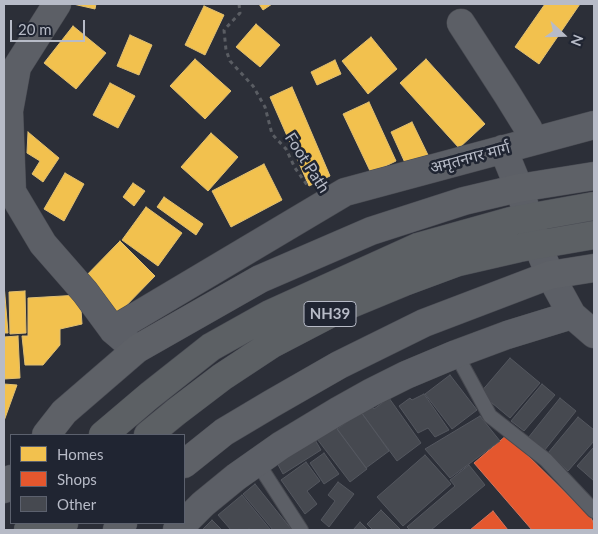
<!DOCTYPE html>
<html>
<head>
<meta charset="utf-8">
<style>
	body { margin:0 }
	#map { position:relative; width:598px; height:534px; overflow:hidden; background:#2c2f38; font-family:Lato,sans-serif }
	canvas { display:block }
	.frame { position:absolute; inset:0; border:5px solid #b7bbc7; pointer-events:none }
	.legend { position:absolute; left:10px; top:434px; width:175px; height:90px; box-sizing:border-box; background:#202532; border:1px solid #5c616e; margin:0; padding:6px 9px; list-style:none; font-size:15px; color:#b7bbc7 }
	.legend li { display:flex; align-items:center; gap:10px; height:25px }
	.legend b { width:25px; border:1px solid #5c616e }
	.north { position:absolute; left:538px; top:10px; width:50px; height:50px; -webkit-text-stroke:4px #202532; paint-order:stroke; rotate:111deg; font-size:14px; font-weight:700; line-height:20px; text-align:center; color:#b7bbc7 }
	.north::after { content:''; display:block; margin:auto; width:18px; height:22px; background:#b7bbc7; clip-path:polygon(50% 0,100% 100%,50% 72%,0 100%) }
	.scale { position:absolute; left:10px; top:20px; width:75px; height:22px; box-sizing:border-box; border:2px solid #b7bbc7; border-top:0; padding-left:6px; font-size:15px; line-height:18px; white-space:nowrap; color:#b7bbc7; -webkit-text-stroke:4px #202532; paint-order:stroke }
</style>
</head>
<body>
<div id="map">
<canvas width="598" height="534"></canvas>
<div class="frame"></div>
<ul class="legend">
<li><b style="height:14px;background:#f2c14e"></b>Homes</li>
<li><b style="height:14px;background:#e4572e"></b>Shops</li>
<li><b style="height:14px;background:#464950"></b>Other</li>
</ul>
<div class="north">N</div>
<div class="scale">20 m</div>
</div>
<script>
const context = document.querySelector('canvas').getContext('2d');
context.lineJoin = 'round';
function fillPath(path, color) {
  context.fillStyle = color;
  context.fill(path, 'evenodd');
}
function toPath(rows) {
  const path = new Path2D();
  for (const r of rows) {
    path.moveTo(r[0], r[1]);
    for (let i = 2; i < r.length; i += 2) path.lineTo(r[i], r[i + 1]);
  }
  return path;
}
function trace(path, color, width, dash) {
  context.strokeStyle = color;
  context.lineWidth = width;
  context.lineCap = dash ? 'butt' : 'round';
  context.setLineDash(dash || []);
  context.stroke(path);
}
function drawText(font, color, halo, rows, align = 'center') {
  context.font = font + ' Lato,"Noto Sans Devanagari",sans-serif';
  context.lineWidth = 5;
  context.setLineDash([]);
  context.textBaseline = 'middle';
  context.strokeStyle = halo;
  context.fillStyle = color;
  for (const [text, x, y, turn = 0] of rows) {
    context.save();
    context.translate(x, y);
    context.rotate((+turn || 0) * Math.PI / 180);
    context.textAlign = isNaN(turn) ? turn : align;
    if (halo) context.strokeText(text, 0, 0);
    context.fillText(text, 0, 0);
    context.restore();
  }
}
const homes = toPath([
	[73,4,96,4,95,9,73,4],
	[259,4,272,4,263,10,259,4],
	[545,4,580,4,539,64,515,47,545,4],
	[204,6,224,15,205,55,185,45,204,6],
	[256,24,280,45,260,67,236,47,256,24],
	[73,26,106,53,76,89,44,63,73,26],
	[130,35,152,45,139,75,117,66,130,35],
	[371,37,397,69,368,94,342,61,371,37],
	[195,59,231,91,205,119,170,86,195,59],
	[426,59,485,124,459,148,400,83,426,59],
	[335,60,341,74,317,85,311,72,335,60],
	[110,83,135,96,118,128,93,115,110,83],
	[292,87,330,176,309,186,270,97,292,87],
	[369,102,396,161,371,173,343,114,369,102],
	[412,122,428,155,406,165,391,132,412,122],
	[28,132,59,158,43,182,32,174,40,161,27,153,28,132],
	[211,133,238,157,208,191,181,167,211,133],
	[264,164,282,200,231,227,212,191,264,164],
	[65,173,84,184,64,221,44,209,65,173],
	[133,183,145,191,134,206,123,197,133,183],
	[164,197,203,224,196,235,157,207,164,197],
	[146,207,182,233,158,266,122,240,146,207],
	[120,241,155,276,116,316,80,282,120,241],
	[4,284,8,333,4,333,4,284],
	[25,291,26,333,10,334,9,292,25,291],
	[80,295,82,324,60,329,60,345,43,365,25,365,22,336,28,336,28,298,80,295],
	[18,336,20,378,4,379,4,337,18,336],
	[4,384,17,385,4,421,4,384]
]);
const shops = toPath([
	[507,435,591,518,594,524,594,530,532,530,474,463,507,435],
	[493,511,508,530,470,530,493,511]
]);
const building = toPath([
	[510,358,540,383,510,418,480,393,510,358],
	[450,375,477,410,452,429,425,394,450,375],
	[542,384,555,395,524,431,511,421,542,384],
	[424,394,449,430,435,437,428,428,418,433,399,406,410,398,412,400,424,394],
	[389,398,421,443,397,461,361,412,371,405,374,409,389,398],
	[560,398,576,411,544,451,528,438,560,398],
	[361,412,389,451,366,468,337,429,361,412],
	[480,416,500,441,450,478,425,449,480,416],
	[578,417,594,430,594,441,568,471,548,453,578,417],
	[335,426,367,469,350,482,317,439,335,426],
	[314,438,321,450,283,474,276,461,314,438],
	[594,447,594,481,577,466,594,447],
	[324,453,339,474,324,484,310,463,324,453],
	[425,455,451,484,403,526,377,497,425,455],
	[306,462,320,481,307,491,317,504,305,514,281,480,306,462],
	[469,465,485,485,431,530,410,530,407,527,455,486,450,480,469,465],
	[338,482,354,494,329,527,321,520,335,501,328,495,338,482],
	[255,484,292,530,273,530,243,494,255,484],
	[242,495,270,529,269,530,251,530,249,529,247,530,231,530,218,515,242,495],
	[381,510,401,530,373,530,367,524,381,510],
	[212,520,222,530,202,530,212,520],
	[360,522,368,530,353,530,360,522]
]);
const path = toPath([
	[239,4,240,13,224,30,226,50,230,61,253,86,265,107,272,134,286,149,295,168,307,185]
]);
const service = toPath([
	[456,354,490,416,546,460,594,511],
	[257,462,301,530]
]);
const minor = toPath([
	[57,4,17,67,9,111,12,192,43,244,85,292,113,330,127,342],
	[461,23,507,94,528,128,533,141],
	[503,149,519,188,537,244,550,275,572,315,594,334],
	[113,330,345,192,594,125],
	[177,530,203,504,236,477,280,446,338,411,372,392,406,375,456,354,507,335,572,315]
]);
const primary = toPath([
	[46,435,64,412,137,349,260,279,371,231,464,201,519,188,594,176],
	[184,464,224,432,271,404,339,365,424,323,550,275,594,268],
	[4,489,11,479],
	[117,530,123,523]
]);
const trunk = toPath([
	[103,435,149,396,211,347,270,314,418,247,511,221,594,206],
	[148,435,176,412,222,377,272,344,341,308,404,282,458,262,519,248,594,235],
	[28,530,33,523],
	[58,530,64,523]
]);
const shields = [
	[330,314,52]
];
const shieldNames = [
	["NH39",330,314]
];
const streetNames = [
	["अमृतनगर मार्ग",470,158,-15],
	["Foot Path",307,163,57]
];
fillPath(homes, '#f2c14e');
trace(homes, '#e0bf72', 1);
fillPath(shops, '#e4572e');
trace(shops, '#d6755c', 1);
fillPath(building, '#464950');
trace(building, '#54575f', 1);
trace(service, '#484a51', 16);
trace(minor, '#484a51', 29);
trace(primary, '#4a4c54', 29);
trace(trunk, '#494b53', 29);
trace(path, '#5a5d63', 3, [4, 4]);
trace(service, '#5c5f66', 14);
trace(minor, '#5c5f66', 28);
trace(primary, '#5e6167', 28);
trace(trunk, '#5c6064', 28);
for (const [x, y, w] of shields) {
  const box = new Path2D();
  box.roundRect(x - w / 2, y - 12.5, w, 25, 4);
  context.fillStyle = '#202532';
  context.fill(box);
  trace(box, '#b7bbc7', 1);
}
drawText('bold 15px', '#b7bbc7', null, shieldNames);
drawText('16px', '#b7bbc7', '#202532', streetNames);
</script>
</body>
</html>
